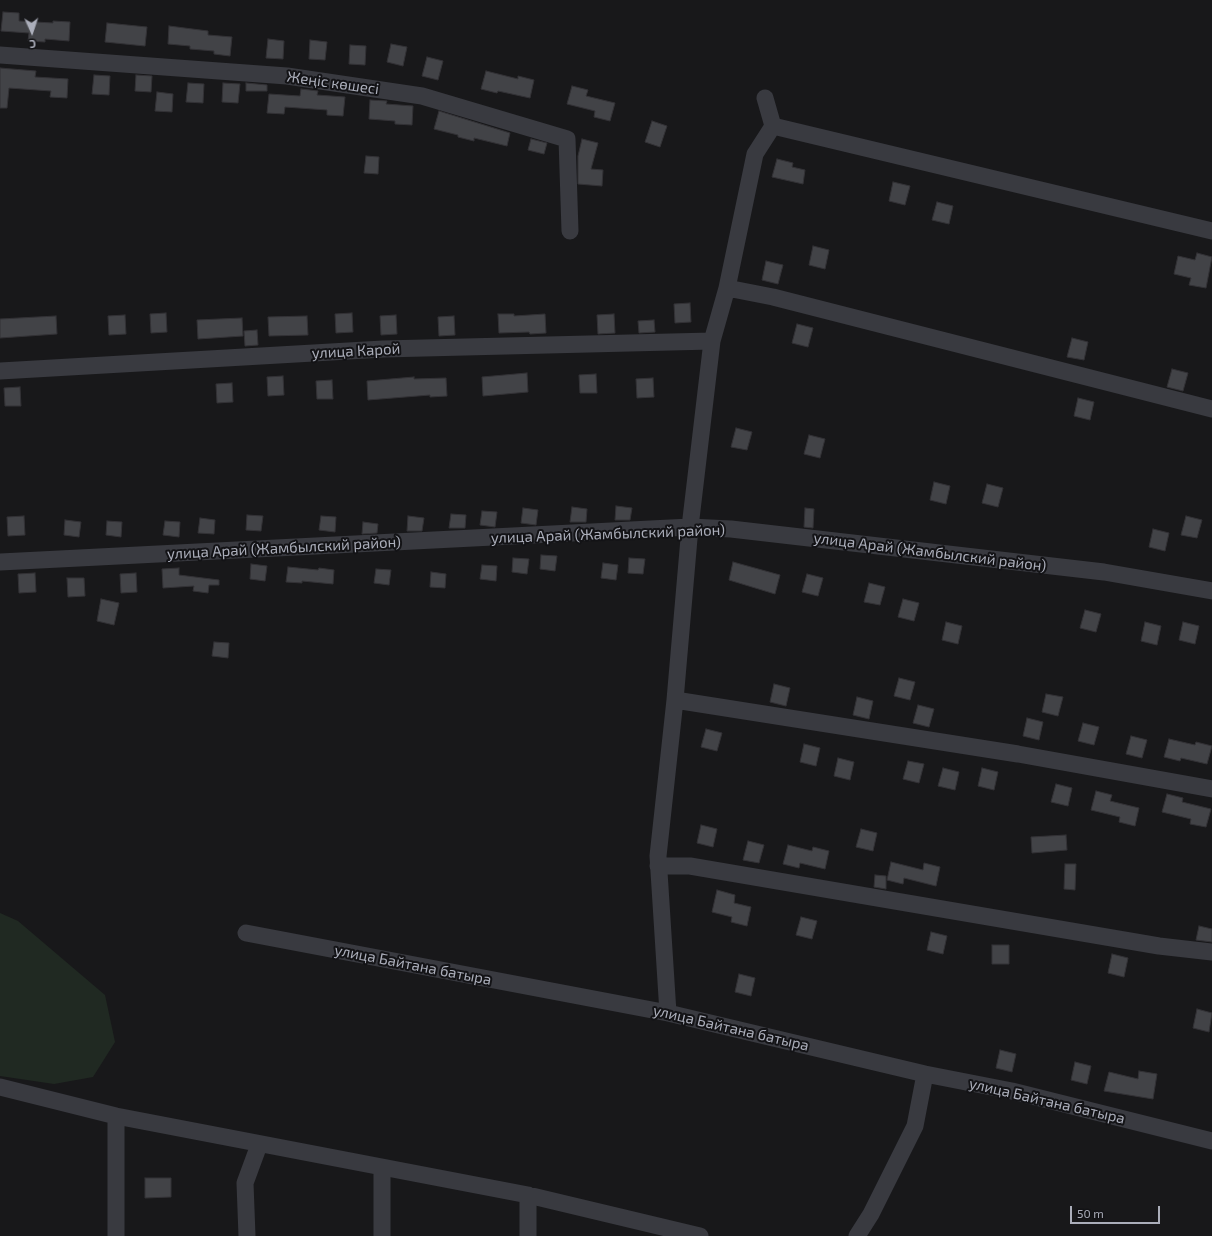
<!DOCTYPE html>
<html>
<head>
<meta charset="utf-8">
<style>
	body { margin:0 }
	#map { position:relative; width:1212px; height:1236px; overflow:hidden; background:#18181a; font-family:"Exo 2",sans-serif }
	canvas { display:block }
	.north { position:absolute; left:12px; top:12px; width:40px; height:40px; -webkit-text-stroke:3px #131316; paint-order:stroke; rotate:177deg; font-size:11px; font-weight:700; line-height:16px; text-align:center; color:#abaeba }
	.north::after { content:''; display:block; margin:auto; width:14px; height:18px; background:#abaeba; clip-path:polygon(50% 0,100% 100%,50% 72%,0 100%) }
	.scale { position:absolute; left:1070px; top:1206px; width:90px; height:18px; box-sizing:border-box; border:2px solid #abaeba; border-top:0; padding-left:5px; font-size:12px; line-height:14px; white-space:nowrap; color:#abaeba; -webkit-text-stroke:3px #131316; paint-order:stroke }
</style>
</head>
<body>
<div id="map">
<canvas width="1212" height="1236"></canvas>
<div class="north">С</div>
<div class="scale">50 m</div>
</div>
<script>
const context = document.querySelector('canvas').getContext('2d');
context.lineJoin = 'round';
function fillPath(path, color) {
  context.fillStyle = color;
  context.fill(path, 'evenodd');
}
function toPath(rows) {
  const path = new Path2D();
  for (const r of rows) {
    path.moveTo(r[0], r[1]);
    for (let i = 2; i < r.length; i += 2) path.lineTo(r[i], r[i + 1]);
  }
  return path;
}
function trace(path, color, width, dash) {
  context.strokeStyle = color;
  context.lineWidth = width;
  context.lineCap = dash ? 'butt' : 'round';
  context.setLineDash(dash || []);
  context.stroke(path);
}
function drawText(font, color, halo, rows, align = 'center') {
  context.font = font + ' "Exo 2",sans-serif';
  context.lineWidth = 4;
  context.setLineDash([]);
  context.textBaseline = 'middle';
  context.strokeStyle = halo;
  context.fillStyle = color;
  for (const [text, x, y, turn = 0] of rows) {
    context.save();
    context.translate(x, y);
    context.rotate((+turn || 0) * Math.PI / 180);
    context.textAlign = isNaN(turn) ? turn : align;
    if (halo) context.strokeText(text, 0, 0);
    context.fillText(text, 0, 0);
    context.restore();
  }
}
const green = toPath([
	[0,913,18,921,105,995,115,1042,93,1077,54,1084,0,1076]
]);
const building = toPath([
	[3,12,19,13,19,21,53,23,53,21,70,22,69,41,45,39,45,42,28,41,29,33,1,31,3,12],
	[107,23,147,27,145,46,105,42,107,23],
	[169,26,208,31,208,35,232,37,230,56,214,54,214,51,190,49,190,46,168,44,169,26],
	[268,39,284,41,283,59,266,58,268,39],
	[310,40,327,42,325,60,309,59,310,40],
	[391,44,407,47,403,66,387,62,391,44],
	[350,45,366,46,365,65,349,64,350,45],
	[427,57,443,61,438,80,422,76,427,57],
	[0,68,36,71,35,77,68,79,67,98,50,97,51,91,9,88,7,108,0,108,0,68],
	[486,71,518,79,518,76,534,80,530,98,498,91,497,93,481,89,486,71],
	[94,75,110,76,109,95,92,94,94,75],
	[136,75,152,76,151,92,135,91,136,75],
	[188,83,204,84,203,103,186,102,188,83],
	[223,83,240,84,238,103,222,102,223,83],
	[246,83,267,85,267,91,246,91,246,83],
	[572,86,588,90,586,96,615,103,610,121,594,117,595,111,567,104,572,86],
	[301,89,318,91,317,95,345,97,343,116,327,115,327,110,285,107,284,114,267,113,269,94,300,96,301,89],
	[157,92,173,94,172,112,155,111,157,92],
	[370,100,387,101,386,104,413,106,412,125,395,124,395,121,369,119,370,100],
	[439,111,510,133,507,146,474,138,474,141,458,137,458,135,434,129,439,111],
	[652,121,667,126,660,147,645,142,652,121],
	[531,139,547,143,544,154,528,150,531,139],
	[582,139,598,143,591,169,603,170,602,186,578,184,578,156,582,139],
	[366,156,379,157,378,174,364,173,366,156],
	[777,159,793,163,792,167,805,170,803,184,772,177,777,159],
	[893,182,910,186,905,205,889,201,893,182],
	[937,202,953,206,949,224,932,220,937,202],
	[813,246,829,250,825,269,809,265,813,246],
	[1197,253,1212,257,1206,288,1189,285,1191,278,1174,274,1178,256,1195,260,1197,253],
	[766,261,783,265,778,284,762,280,766,261],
	[690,303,691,322,675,323,674,304,690,303],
	[166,313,167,332,151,333,150,314,166,313],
	[352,313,353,332,336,333,335,314,352,313],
	[498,314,514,314,514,316,545,314,546,333,530,334,529,332,499,333,498,314],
	[614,314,615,333,598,334,597,315,614,314],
	[125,315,126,334,109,335,108,316,125,315],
	[396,315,397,334,381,335,380,316,396,315],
	[56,316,57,334,0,338,0,319,56,316],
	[307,316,308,335,269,336,268,317,307,316],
	[454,316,455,335,439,336,438,317,454,316],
	[242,318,243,336,198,339,197,320,242,318],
	[654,320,655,332,639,333,638,321,654,320],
	[797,324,813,328,808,347,792,343,797,324],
	[257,330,258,345,245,346,244,331,257,330],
	[1072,338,1088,342,1084,360,1067,357,1072,338],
	[1172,369,1188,373,1183,391,1167,387,1172,369],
	[527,373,528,392,483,396,482,377,527,373],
	[596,374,597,393,580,393,579,375,596,374],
	[283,376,284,395,268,396,267,377,283,376],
	[414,377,414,379,446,378,447,396,430,397,430,395,368,400,367,381,414,377],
	[653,378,654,397,637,398,636,379,653,378],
	[332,380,333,399,317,399,316,381,332,380],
	[232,383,233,402,217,403,216,384,232,383],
	[20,387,21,406,5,406,4,388,20,387],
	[1078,398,1094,402,1090,420,1074,416,1078,398],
	[736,428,752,432,747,450,731,447,736,428],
	[809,435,825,439,820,458,804,454,809,435],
	[934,482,950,486,946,504,930,500,934,482],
	[987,484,1003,488,998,507,982,503,987,484],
	[616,506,632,508,630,520,615,520,616,506],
	[572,507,587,509,586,522,570,522,572,507],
	[523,508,538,510,536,525,521,523,523,508],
	[805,508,814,509,813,528,804,527,805,508],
	[482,511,497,512,495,527,480,525,482,511],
	[451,514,466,515,465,528,449,528,451,514],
	[247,515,263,516,261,531,246,530,247,515],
	[24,516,25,535,8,536,7,517,24,516],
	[321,516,336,517,335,532,319,530,321,516],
	[408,516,424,518,422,531,407,531,408,516],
	[1186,516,1202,520,1197,538,1181,535,1186,516],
	[200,518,215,520,214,534,198,533,200,518],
	[65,520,81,522,79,537,64,535,65,520],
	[107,521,122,522,121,537,106,535,107,521],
	[165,521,180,522,179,537,163,535,165,521],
	[363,522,378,524,377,533,362,534,363,522],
	[1153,529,1169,533,1165,551,1149,547,1153,529],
	[541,555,557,556,555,571,540,569,541,555],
	[513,558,529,559,527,574,512,572,513,558],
	[629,558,645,559,643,574,628,573,629,558],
	[733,562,780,575,775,594,729,580,733,562],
	[603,563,618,565,616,580,601,578,603,563],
	[251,564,267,566,265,581,250,579,251,564],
	[482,565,497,566,496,581,480,579,482,565],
	[288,567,318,570,319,568,334,570,333,584,302,581,302,583,286,582,288,567],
	[179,568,179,575,219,580,219,585,209,585,208,593,193,591,194,586,163,588,162,569,179,568],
	[376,569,391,570,389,585,374,583,376,569],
	[431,572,446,574,445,588,430,587,431,572],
	[35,573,36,592,19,593,18,574,35,573],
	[136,573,137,592,121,593,120,574,136,573],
	[807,574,823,578,818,596,802,592,807,574],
	[67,578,84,578,85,596,68,597,67,578],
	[869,583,885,587,880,605,864,602,869,583],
	[101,599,119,603,114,625,97,621,101,599],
	[903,599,919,603,914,621,898,617,903,599],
	[1085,610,1101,614,1096,632,1080,628,1085,610],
	[946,622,962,626,958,644,942,640,946,622],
	[1145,622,1161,626,1157,645,1141,641,1145,622],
	[1183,622,1199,626,1195,644,1179,640,1183,622],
	[214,642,229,643,228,658,212,656,214,642],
	[899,678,915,682,910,700,894,696,899,678],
	[774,684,790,688,786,706,770,702,774,684],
	[1046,694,1063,697,1058,716,1042,712,1046,694],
	[857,697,873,701,869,719,853,715,857,697],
	[918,705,934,709,929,727,913,723,918,705],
	[1027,718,1043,722,1039,740,1023,736,1027,718],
	[1083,723,1099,727,1094,745,1078,741,1083,723],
	[706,729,722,733,717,751,701,747,706,729],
	[1131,736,1147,740,1142,758,1126,754,1131,736],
	[1169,739,1195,745,1196,742,1212,746,1207,764,1181,758,1180,761,1164,757,1169,739],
	[804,744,820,748,816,766,800,762,804,744],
	[838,758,854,762,850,780,834,776,838,758],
	[908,761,924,764,919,783,903,779,908,761],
	[943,768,959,772,955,790,938,786,943,768],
	[982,768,998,772,994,790,978,786,982,768],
	[1056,784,1072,788,1068,806,1051,802,1056,784],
	[1096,791,1112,795,1110,801,1139,808,1135,826,1119,822,1120,817,1091,810,1096,791],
	[1167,794,1183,798,1182,802,1211,809,1206,827,1190,824,1191,819,1162,812,1167,794],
	[701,825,717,829,713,847,697,843,701,825],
	[861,829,877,833,873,851,856,847,861,829],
	[1066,835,1067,850,1032,853,1031,837,1066,835],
	[748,841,764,845,759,863,743,860,748,841],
	[788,845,812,851,813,847,829,851,825,869,800,863,799,868,783,864,788,845],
	[891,862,923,870,924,863,940,867,936,886,904,878,903,884,887,880,891,862],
	[1065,864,1076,864,1075,890,1064,889,1065,864],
	[875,875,886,876,886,889,874,887,875,875],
	[717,890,735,895,734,903,751,907,747,926,731,922,732,917,712,912,717,890],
	[801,917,817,921,812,939,796,935,801,917],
	[1199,926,1212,929,1212,942,1196,940,1199,926],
	[931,932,947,936,943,954,927,950,931,932],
	[992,945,1009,945,1009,964,992,964,992,945],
	[1112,954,1128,958,1124,977,1108,973,1112,954],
	[739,974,755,978,751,996,735,992,739,974],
	[1197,1009,1212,1013,1209,1032,1193,1028,1197,1009],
	[1000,1050,1016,1054,1012,1072,996,1068,1000,1050],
	[1075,1062,1091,1066,1087,1084,1071,1080,1075,1062],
	[1139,1071,1157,1074,1153,1099,1104,1091,1109,1072,1138,1079,1139,1071],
	[145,1178,171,1178,171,1197,145,1198,145,1178]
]);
const minor = toPath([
	[0,55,287,76,422,96,567,139,570,231],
	[773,126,1212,231],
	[727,288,773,297,1212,409],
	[0,371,383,349,712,341],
	[0,562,690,527,731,529,1104,572,1212,591],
	[675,700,1018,754,1212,789],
	[658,866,690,866,1159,946,1212,952],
	[246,933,668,1013,925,1074,1012,1091,1212,1141],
	[668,1013,658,856,675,700,690,527,712,341,727,288,755,154,773,126,765,98],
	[0,1087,116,1116,528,1195,700,1236],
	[116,1116,116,1236],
	[382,1168,382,1236],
	[247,1236,245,1183,259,1145],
	[528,1236,528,1195],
	[857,1236,871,1214,915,1126,925,1074]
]);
const streetNames = [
	["Жеңіс көшесі",333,83,8],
	["улица Карой",356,351,-3],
	["улица Арай (Жамбылский район)",608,534,-2],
	["улица Арай (Жамбылский район)",284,548,-3],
	["улица Арай (Жамбылский район)",930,552,7],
	["улица Байтана батыра",413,965,11],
	["улица Байтана батыра",731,1028,13],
	["улица Байтана батыра",1047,1101,13]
];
fillPath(green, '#202922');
fillPath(building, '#424347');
trace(building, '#333236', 1);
trace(minor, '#393a40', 17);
drawText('15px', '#abaeba', '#131316', streetNames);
</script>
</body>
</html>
